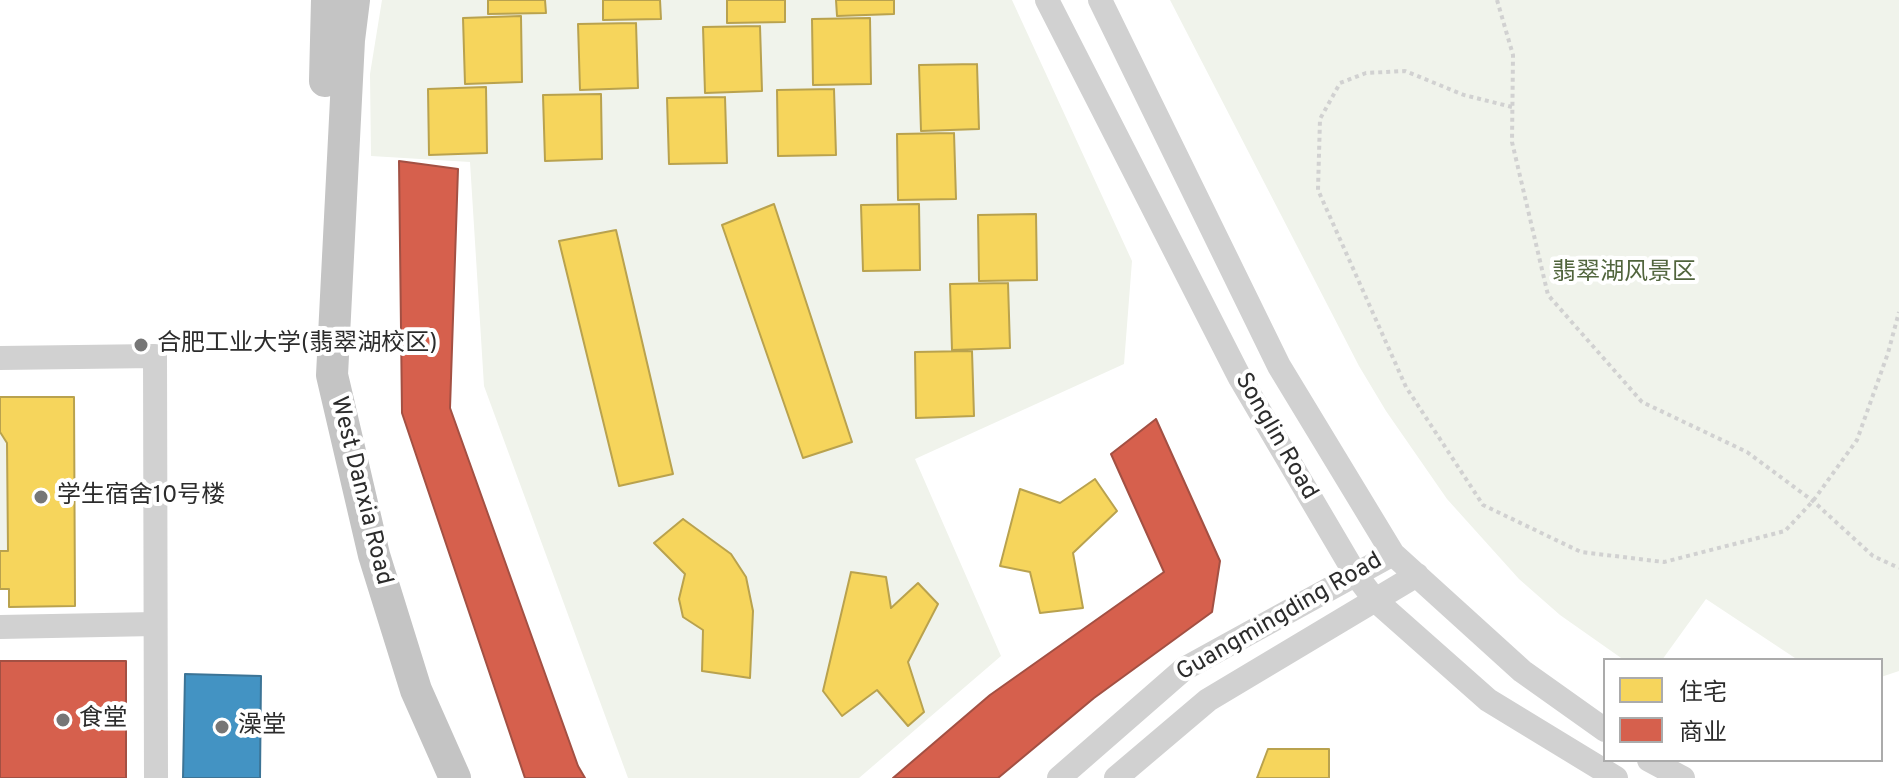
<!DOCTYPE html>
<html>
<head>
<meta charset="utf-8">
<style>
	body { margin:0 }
	#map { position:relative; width:1899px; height:778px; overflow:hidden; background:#fff; font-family:Overpass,"Noto Sans SC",sans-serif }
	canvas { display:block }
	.legend { position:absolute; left:1603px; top:658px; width:280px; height:104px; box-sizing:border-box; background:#fff; border:2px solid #ababab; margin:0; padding:10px 14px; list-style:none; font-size:24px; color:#2c2c2c }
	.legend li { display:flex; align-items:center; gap:16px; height:40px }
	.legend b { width:40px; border:2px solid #ababab }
</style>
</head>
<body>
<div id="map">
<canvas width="1899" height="778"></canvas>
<ul class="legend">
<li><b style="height:22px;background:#f6d55c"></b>住宅</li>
<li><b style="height:22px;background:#d6604d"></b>商业</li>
</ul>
</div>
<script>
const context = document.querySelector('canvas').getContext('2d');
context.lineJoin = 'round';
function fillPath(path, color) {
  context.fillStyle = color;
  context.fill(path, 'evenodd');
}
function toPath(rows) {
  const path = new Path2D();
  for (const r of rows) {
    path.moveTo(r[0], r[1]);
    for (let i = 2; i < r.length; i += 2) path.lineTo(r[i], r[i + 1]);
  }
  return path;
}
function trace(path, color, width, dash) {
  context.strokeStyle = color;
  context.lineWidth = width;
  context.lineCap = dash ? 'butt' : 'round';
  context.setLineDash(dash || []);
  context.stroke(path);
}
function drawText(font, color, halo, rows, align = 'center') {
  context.font = font + ' Overpass,"Noto Sans SC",sans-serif';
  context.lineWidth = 8;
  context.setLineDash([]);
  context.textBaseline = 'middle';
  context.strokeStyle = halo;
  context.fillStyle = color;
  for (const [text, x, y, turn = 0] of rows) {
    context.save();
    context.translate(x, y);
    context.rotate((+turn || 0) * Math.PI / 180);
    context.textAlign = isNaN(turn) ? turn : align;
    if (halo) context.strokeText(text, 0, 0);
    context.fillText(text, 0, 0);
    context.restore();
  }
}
const green = toPath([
	[382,0,1012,0,1132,261,1124,364,915,459,1001,656,859,778,628,778,484,386,470,162,371,156,370,74],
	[1170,0,1899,0,1899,671,1881,677,1881,660,1798,660,1706,599,1662,660,1624,660,1560,615,1519,579,1447,499,1386,411,1359,366],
	[0,432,7,443,8,551,0,551]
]);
const homes = toPath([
	[488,0,545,0,546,13,488,14,488,0],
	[603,0,660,0,661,19,603,20,603,0],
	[727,0,785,0,785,22,727,23,727,0],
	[836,0,894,0,894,14,837,16,836,0],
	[521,16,522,82,465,84,463,18,521,16],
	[870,18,871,84,813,85,812,19,870,18],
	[636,23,638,88,580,90,578,24,636,23],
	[760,26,762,91,705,93,703,27,760,26],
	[977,64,979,129,921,131,919,65,977,64],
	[486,87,487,153,429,155,428,89,486,87],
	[834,89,836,155,778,156,777,90,834,89],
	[601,94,602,159,545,161,543,95,601,94],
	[725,97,727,163,669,164,667,98,725,97],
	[954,133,956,199,898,200,897,134,954,133],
	[774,204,852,442,803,458,722,225,774,204],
	[919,204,920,270,863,271,861,205,919,204],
	[1036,214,1037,280,979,281,978,215,1036,214],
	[616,230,673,474,619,486,559,241,616,230],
	[1008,283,1010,348,952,350,950,284,1008,283],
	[972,351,974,416,916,418,915,352,972,351],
	[0,397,74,397,75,606,9,607,9,589,0,589,0,551,8,551,7,443,0,432,0,397],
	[1095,479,1117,511,1073,553,1083,608,1040,613,1030,572,1000,566,1020,489,1060,503,1095,479],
	[683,519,731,554,746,577,753,611,750,678,702,671,703,630,683,617,679,599,685,574,654,543,683,519],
	[851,572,886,577,891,608,918,583,938,604,908,662,924,712,908,726,877,690,842,716,823,691,851,572],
	[1268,749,1329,749,1329,778,1257,778,1268,749]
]);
const shops = toPath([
	[399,161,458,169,450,408,578,766,585,778,525,778,402,413,399,161],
	[1156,419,1220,561,1212,612,1094,698,998,778,893,778,990,695,1164,572,1111,454,1156,419],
	[0,661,126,661,126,778,0,778,0,661]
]);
const schools = toPath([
	[185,674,261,676,260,778,183,778,185,674]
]);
const path = toPath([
	[1497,0,1513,55,1512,142,1548,295,1642,402,1747,452,1813,501,1873,556,1899,568],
	[1512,107,1464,95,1405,71,1366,73,1340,83,1320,119,1318,190,1406,387,1483,505,1581,552,1664,562,1785,531,1813,501,1857,440,1888,353,1899,312]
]);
const minor = toPath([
	[1047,0,1240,378,1356,575,1375,600,1488,700,1616,778],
	[1100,0,1279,366,1393,554,1522,671,1605,730],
	[0,358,155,356,156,778],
	[0,627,155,624],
	[1649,760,1683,778],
	[1059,778,1184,669,1393,554],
	[1116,778,1208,700,1417,575]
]);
const major = toPath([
	[354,0,349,40,332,375,374,555,416,690,455,778],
	[325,81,327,0]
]);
const markers = [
	[141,345,8,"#767676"],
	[41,497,8,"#767676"],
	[63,720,8,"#767676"],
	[222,727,8,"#767676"]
];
const parkNames = [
	["翡翠湖风景区",1624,274]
];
const poiNames = [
	["合肥工业大学(翡翠湖校区)",157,345],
	["学生宿舍10号楼",57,497],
	["食堂",79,720],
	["澡堂",238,727]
];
const streetNames = [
	["Songlin Road",1275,437,60],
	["West Danxia Road",360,491,76],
	["Guangmingding Road",1280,618,-30]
];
fillPath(green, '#f0f3eb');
fillPath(homes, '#f6d55c');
trace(homes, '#b9a24e', 2);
fillPath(shops, '#d6604d');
trace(shops, '#a35043', 2);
fillPath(schools, '#4393c3');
trace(schools, '#3c7496', 2);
trace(path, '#d1d1d1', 4, [4, 4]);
trace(minor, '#d1d1d1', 24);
trace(major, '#c4c4c4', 32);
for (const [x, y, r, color] of markers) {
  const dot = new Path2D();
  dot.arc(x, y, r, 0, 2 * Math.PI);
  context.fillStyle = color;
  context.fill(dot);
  trace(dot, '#fff', 3);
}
drawText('24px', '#51653d', '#fff', parkNames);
drawText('24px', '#2c2c2c', '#fff', poiNames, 'left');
drawText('24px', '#2c2c2c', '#fff', streetNames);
</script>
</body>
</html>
